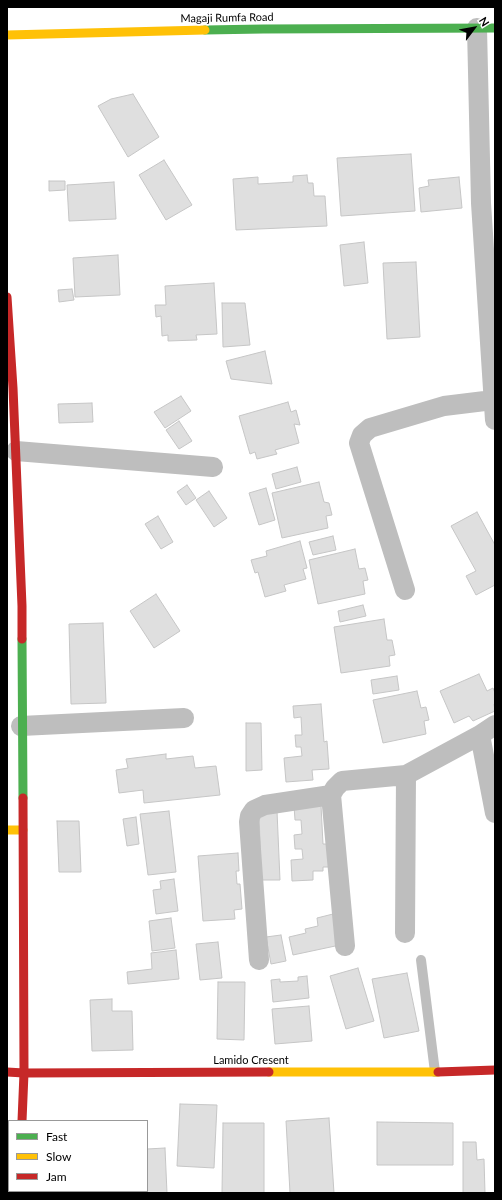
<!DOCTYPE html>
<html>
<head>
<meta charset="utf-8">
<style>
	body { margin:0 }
	#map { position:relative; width:502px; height:1200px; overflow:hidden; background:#fff; font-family:Lato,sans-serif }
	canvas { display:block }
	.frame { position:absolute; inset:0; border:8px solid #000; pointer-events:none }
	.legend { position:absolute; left:8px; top:1120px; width:140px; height:72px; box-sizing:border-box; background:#fff; border:1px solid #999; margin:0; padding:5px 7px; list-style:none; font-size:12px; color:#000 }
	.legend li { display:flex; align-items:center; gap:8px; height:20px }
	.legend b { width:20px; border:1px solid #999 }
	.north { position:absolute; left:454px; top:8px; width:40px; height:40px; -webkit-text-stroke:3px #fff; paint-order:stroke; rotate:58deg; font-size:11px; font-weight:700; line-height:16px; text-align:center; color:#000 }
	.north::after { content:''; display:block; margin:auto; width:14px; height:18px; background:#000; clip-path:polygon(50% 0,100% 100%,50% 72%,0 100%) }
</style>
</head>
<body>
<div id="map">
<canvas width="502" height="1200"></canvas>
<div class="frame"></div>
<ul class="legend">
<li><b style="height:5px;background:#4caf50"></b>Fast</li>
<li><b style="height:5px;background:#ffc107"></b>Slow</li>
<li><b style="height:5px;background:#c62828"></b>Jam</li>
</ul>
<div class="north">N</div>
</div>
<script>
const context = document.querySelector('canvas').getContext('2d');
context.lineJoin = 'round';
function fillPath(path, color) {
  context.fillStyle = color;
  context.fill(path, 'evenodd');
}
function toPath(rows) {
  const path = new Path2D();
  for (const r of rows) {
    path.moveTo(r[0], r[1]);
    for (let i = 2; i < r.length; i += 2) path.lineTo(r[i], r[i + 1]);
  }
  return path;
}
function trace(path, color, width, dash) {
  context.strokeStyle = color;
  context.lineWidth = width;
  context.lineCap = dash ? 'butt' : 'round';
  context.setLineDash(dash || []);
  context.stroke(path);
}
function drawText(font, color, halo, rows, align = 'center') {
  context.font = font + ' Lato,sans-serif';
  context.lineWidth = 3;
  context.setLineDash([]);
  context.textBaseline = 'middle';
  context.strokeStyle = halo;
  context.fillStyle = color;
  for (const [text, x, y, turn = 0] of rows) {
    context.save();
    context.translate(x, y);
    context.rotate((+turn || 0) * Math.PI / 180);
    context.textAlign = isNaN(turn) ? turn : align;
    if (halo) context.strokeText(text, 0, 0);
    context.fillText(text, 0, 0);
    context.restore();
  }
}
const building = toPath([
	[133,94,159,137,128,157,98,106,111,99,133,94],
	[411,154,415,211,341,216,337,158,411,154],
	[164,160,192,205,166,220,139,175,164,160],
	[307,175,308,183,313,183,314,196,325,196,327,226,236,230,233,179,258,177,258,184,293,182,293,176,307,175],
	[459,177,462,208,421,212,419,188,429,186,428,180,459,177],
	[49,181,65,181,65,190,49,191,49,181],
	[114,182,116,219,69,221,67,185,114,182],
	[364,242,368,283,344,286,340,245,364,242],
	[118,255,120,295,75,297,73,258,118,255],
	[416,262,420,337,387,339,383,263,416,262],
	[214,283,217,334,196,335,197,340,168,341,168,335,162,336,161,316,156,317,155,305,166,305,165,286,214,283],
	[72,289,74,300,59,302,58,290,72,289],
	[222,303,245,303,250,345,223,347,222,303],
	[265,351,272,384,231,379,226,361,265,351],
	[181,396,191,411,165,428,154,412,181,396],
	[288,402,291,412,296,410,300,425,294,424,299,443,275,450,277,454,257,459,255,452,250,454,239,416,288,402],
	[92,403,93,422,59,423,58,404,92,403],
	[179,421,192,441,179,449,166,430,179,421],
	[297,467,301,482,276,489,272,474,297,467],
	[319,482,324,502,329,503,332,515,326,516,328,528,282,538,272,493,319,482],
	[187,485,196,498,186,505,177,492,187,485],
	[266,488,275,520,259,525,249,493,266,488],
	[209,491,227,518,214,527,196,500,209,491],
	[477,512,495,545,495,585,476,595,466,576,476,571,451,526,477,512],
	[158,516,173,542,161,549,145,524,158,516],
	[333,536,336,550,313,555,309,542,333,536],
	[300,541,307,568,303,569,306,579,284,585,286,591,265,597,258,572,255,573,251,560,267,556,266,551,300,541],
	[355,549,359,569,365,568,368,580,363,581,365,594,318,604,309,560,355,549],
	[156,594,180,631,154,648,130,611,156,594],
	[363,605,366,616,340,622,338,611,363,605],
	[384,619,387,640,392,640,395,655,389,656,390,666,341,673,334,627,384,619],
	[103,623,106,703,71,704,69,624,103,623],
	[479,674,487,691,493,688,495,693,495,703,494,704,495,711,473,721,469,716,454,723,440,691,479,674],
	[397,676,399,690,373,694,371,680,397,676],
	[417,691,421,708,426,707,429,720,424,721,426,734,383,743,373,700,417,691],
	[321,704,324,742,327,741,329,769,312,770,313,780,286,782,284,758,302,756,301,747,296,747,295,735,302,735,301,717,294,718,293,706,321,704],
	[246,723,261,723,262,770,246,771,246,723],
	[166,754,166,759,193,756,195,768,216,766,220,795,144,803,143,790,119,793,116,770,128,768,126,759,166,754],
	[321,805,323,844,328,844,329,867,323,867,323,871,313,871,313,880,292,881,291,860,303,859,302,849,295,849,294,835,302,834,301,820,295,820,294,806,321,805],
	[169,811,176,872,148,875,140,814,169,811],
	[259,811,277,811,280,880,261,880,259,811],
	[136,817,139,844,127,846,123,819,136,817],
	[57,821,79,821,81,872,59,872,57,821],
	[238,853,239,871,236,871,237,884,240,884,242,909,234,910,235,919,203,921,198,856,238,853],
	[174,879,178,911,156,914,153,890,161,889,160,881,174,879],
	[333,914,340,945,293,955,289,937,306,933,305,929,318,926,317,918,333,914],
	[171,918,175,948,152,951,149,921,171,918],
	[281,935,286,961,271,964,266,937,281,935],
	[218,942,222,978,200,980,196,944,218,942],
	[176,950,179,979,128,984,127,972,152,969,151,953,176,950],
	[358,968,374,1021,346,1029,330,976,358,968],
	[407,973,419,1031,384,1038,372,979,407,973],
	[307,976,309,998,273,1002,271,980,280,979,280,982,298,981,298,977,307,976],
	[218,982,245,982,244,1040,217,1039,218,982],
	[112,999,112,1011,132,1011,133,1050,92,1051,90,1000,112,999],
	[309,1006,312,1041,275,1044,272,1009,309,1006],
	[180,1104,217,1105,214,1168,177,1166,180,1104],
	[329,1118,334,1193,290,1193,286,1121,329,1118],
	[377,1122,453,1123,453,1165,377,1165,377,1122],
	[223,1123,264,1123,264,1193,222,1193,223,1123],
	[463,1142,476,1142,477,1160,484,1159,485,1193,463,1193,463,1142],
	[165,1148,167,1193,121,1193,121,1191,147,1191,147,1149,165,1148]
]);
const lane = toPath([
	[421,960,435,1072]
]);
const street = toPath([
	[477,28,481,203,495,420],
	[16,451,213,467],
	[405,590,359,443,362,435,370,428,444,406,493,400],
	[21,726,184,718],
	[480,735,495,813],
	[405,933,406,775],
	[345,946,331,795,335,788,342,781,406,775,480,735,495,725],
	[259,960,249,822,250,816,254,810,265,805,331,795]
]);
const fast = toPath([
	[205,30,263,29,495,28],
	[22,639,23,798],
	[21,1191,21,1193]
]);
const slow = toPath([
	[7,35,205,30],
	[7,830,23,830],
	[269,1072,438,1072]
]);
const jam = toPath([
	[7,297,13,388,22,606,22,639],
	[7,1072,24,1073,269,1072],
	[438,1072,495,1070],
	[22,1121,24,1073,23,798]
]);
const streetNames = [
	["Magaji Rumfa Road",227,18,-1],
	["Lamido Cresent",251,1060]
];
fillPath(building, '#dfdfdf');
trace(building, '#c6c6c6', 1);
trace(lane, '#bebebe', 10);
trace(street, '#bebebe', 20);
trace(fast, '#4caf50', 9);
trace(slow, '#ffc107', 9);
trace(jam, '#c62828', 9);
drawText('11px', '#000', '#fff', streetNames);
</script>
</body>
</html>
